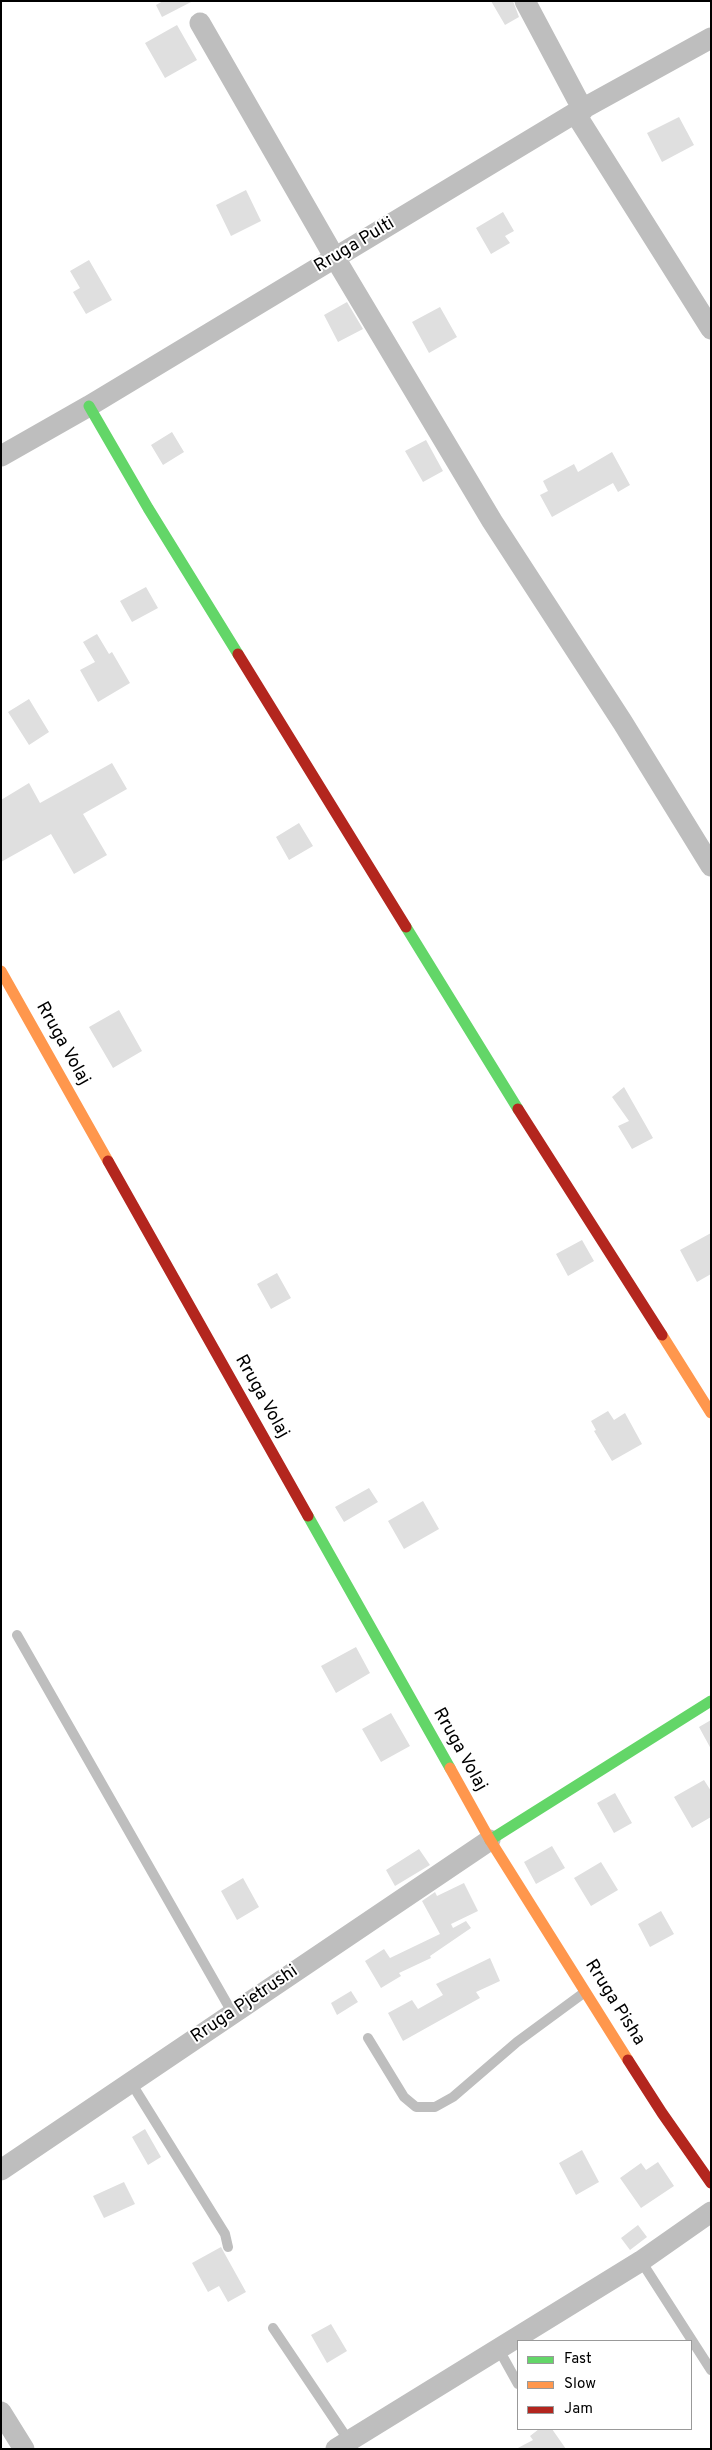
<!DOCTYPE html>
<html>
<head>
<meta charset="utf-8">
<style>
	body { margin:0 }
	#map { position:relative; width:712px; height:2450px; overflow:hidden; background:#fff; font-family:Overpass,sans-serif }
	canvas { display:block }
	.frame { position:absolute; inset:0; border:2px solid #000; pointer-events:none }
	.legend { position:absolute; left:517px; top:2340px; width:175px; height:90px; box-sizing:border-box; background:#fff; border:1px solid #999; margin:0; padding:6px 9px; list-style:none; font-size:15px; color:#000 }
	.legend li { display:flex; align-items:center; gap:10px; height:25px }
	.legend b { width:25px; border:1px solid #999 }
</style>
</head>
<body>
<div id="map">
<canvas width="712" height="2450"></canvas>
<div class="frame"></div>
<ul class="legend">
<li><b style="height:6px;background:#63d668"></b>Fast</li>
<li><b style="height:6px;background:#ff974d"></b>Slow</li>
<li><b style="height:6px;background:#b3261e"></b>Jam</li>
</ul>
</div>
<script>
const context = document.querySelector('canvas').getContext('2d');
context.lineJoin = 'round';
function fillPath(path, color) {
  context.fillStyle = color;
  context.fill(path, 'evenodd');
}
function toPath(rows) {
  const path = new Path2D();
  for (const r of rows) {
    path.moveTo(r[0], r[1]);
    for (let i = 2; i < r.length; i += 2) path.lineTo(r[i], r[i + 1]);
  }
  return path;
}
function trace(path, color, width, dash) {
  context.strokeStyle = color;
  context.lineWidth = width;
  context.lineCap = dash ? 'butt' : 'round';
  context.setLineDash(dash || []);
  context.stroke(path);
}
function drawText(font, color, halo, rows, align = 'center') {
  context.font = font + ' Overpass,sans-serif';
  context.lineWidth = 4;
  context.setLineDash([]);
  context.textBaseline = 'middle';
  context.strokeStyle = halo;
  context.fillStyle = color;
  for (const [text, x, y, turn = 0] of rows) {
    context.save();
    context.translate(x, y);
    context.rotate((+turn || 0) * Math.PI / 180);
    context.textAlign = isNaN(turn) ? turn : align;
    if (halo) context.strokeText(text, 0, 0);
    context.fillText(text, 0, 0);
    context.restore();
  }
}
const building = toPath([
	[163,1,193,1,162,17,156,5],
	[491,1,513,1,519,17,505,25],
	[177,25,197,60,165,78,145,43],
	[679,117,694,145,662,162,647,133],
	[246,190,261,221,231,236,216,205],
	[503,212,514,231,505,236,510,243,491,254,476,228],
	[89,260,112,300,86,314,73,292,80,288,70,271],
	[347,302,363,329,338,342,324,315],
	[440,307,457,337,429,353,412,322],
	[172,432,184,452,163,465,151,445],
	[426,440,443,471,423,482,405,451],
	[612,452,630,485,618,492,613,483,552,517,540,495,548,491,543,481,574,464,578,472],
	[146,587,158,608,132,622,120,601],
	[97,634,109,654,112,652,130,683,98,702,80,670,95,662,83,642],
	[29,699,49,732,29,745,8,712],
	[112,763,127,789,83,814,107,855,74,874,51,834,1,862,1,800,29,783,40,803],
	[299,823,313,846,289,860,276,837],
	[119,1010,142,1051,113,1068,89,1027],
	[624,1087,653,1138,632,1149,618,1126,629,1121,612,1097],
	[711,1233,711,1274,697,1282,680,1250],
	[582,1240,594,1261,568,1276,556,1254],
	[277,1273,291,1298,271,1309,257,1284],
	[608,1411,614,1420,625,1413,642,1444,612,1461,594,1431,596,1430,591,1421],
	[369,1488,378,1502,344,1522,335,1507],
	[423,1501,439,1529,404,1549,388,1521],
	[356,1647,370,1673,336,1693,321,1666],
	[391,1713,410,1746,381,1762,362,1729],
	[711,1720,711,1749,699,1727],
	[704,1780,711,1791,711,1817,692,1828,674,1797],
	[615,1793,632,1823,614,1833,597,1803],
	[552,1846,565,1868,536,1884,524,1862],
	[419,1849,430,1865,395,1886,386,1870],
	[601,1862,618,1890,591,1906,574,1878],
	[243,1878,259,1907,237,1920,221,1891],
	[464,1883,478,1911,451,1924,453,1928,466,1921,471,1928,430,1956,431,1958,399,1973,401,1976,381,1988,365,1961,384,1949,390,1958,440,1934,422,1901,435,1892,437,1896],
	[661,1911,674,1934,650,1947,638,1924],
	[490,1958,500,1981,476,1992,480,1998,403,2041,388,2013,412,2000,418,2009,443,1995,436,1984],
	[351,1991,358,2002,337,2015,331,2003],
	[145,2129,161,2157,148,2165,132,2137],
	[582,2150,599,2182,576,2195,559,2163],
	[658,2162,674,2186,641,2208,620,2178,641,2163,646,2170],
	[124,2182,135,2204,104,2218,93,2196],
	[638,2225,647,2237,630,2250,621,2238],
	[221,2247,246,2292,228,2302,219,2286,208,2292,192,2263],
	[331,2324,347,2351,327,2363,311,2335],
	[539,2429,552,2429,566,2449,516,2449,533,2440,530,2436]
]);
const lane = toPath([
	[17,1635,233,2014],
	[368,2038,404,2097,416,2107,435,2107,453,2097,517,2042,585,1992],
	[130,2081,225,2234,228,2247],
	[641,2261,711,2370],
	[273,2328,349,2441],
	[498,2348,518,2384]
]);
const street = toPath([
	[525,1,583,110],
	[200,23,335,258,492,521,623,723,711,866],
	[575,113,711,329],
	[1,456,89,406,575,113,711,38],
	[1,2170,490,1840],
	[1,2412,24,2449],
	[336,2449,641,2261,711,2212]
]);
const fast = toPath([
	[89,406,148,508,238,654],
	[406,927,518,1109],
	[308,1516,450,1768],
	[490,1840,711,1701]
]);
const slow = toPath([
	[1,971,108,1161],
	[662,1335,711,1413],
	[450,1768,490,1840,628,2060]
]);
const jam = toPath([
	[238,654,406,927],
	[518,1109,662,1335],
	[108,1161,308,1516],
	[628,2060,662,2113,711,2183]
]);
const streetNames = [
	["Rruga Pulti",355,246,-31],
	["Rruga Volaj",62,1044,61],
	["Rruga Volaj",261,1397,61],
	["Rruga Volaj",459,1750,61],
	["Rruga Pisha",614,2003,58],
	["Rruga Pjetrushi",245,2005,-34]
];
fillPath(building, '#dfdfdf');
trace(lane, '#bebebe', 10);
trace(street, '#bebebe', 21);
trace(fast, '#63d668', 11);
trace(slow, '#ff974d', 11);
trace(jam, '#b3261e', 11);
drawText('18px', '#000', '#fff', streetNames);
</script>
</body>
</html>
